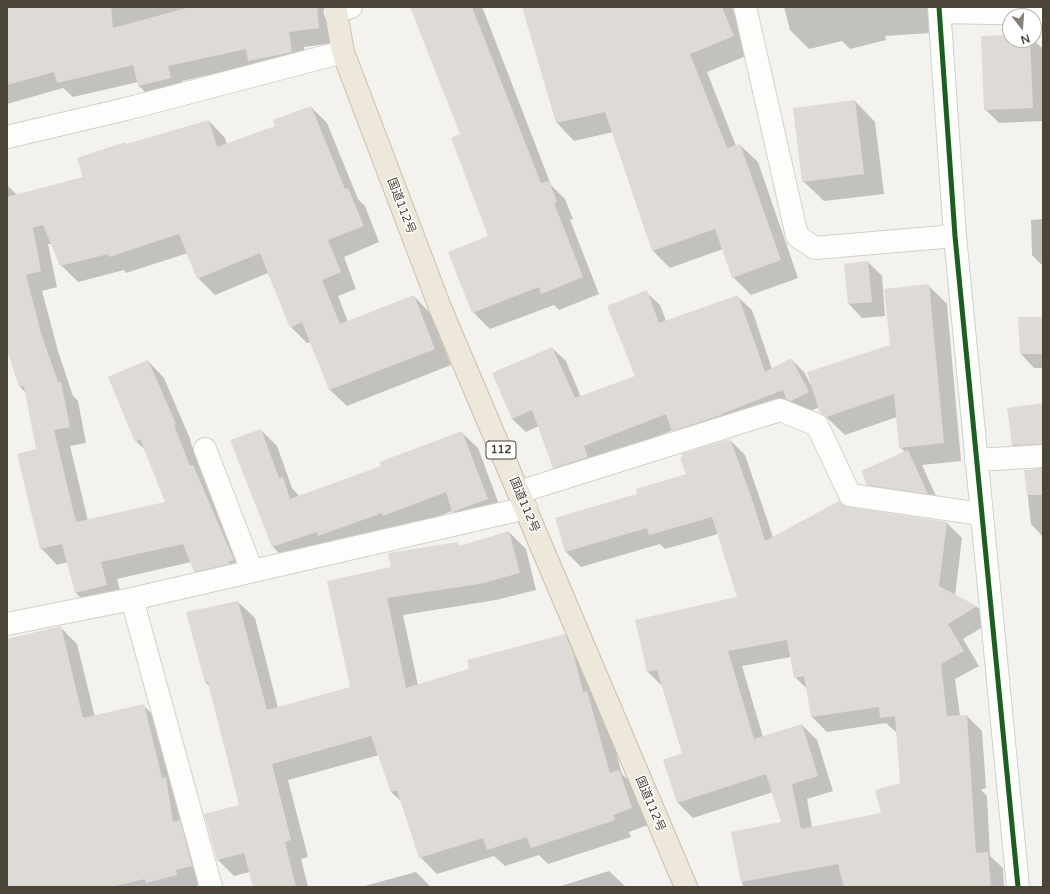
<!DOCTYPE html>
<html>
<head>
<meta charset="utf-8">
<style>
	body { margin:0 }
	#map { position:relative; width:1050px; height:894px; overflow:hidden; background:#f4f2ee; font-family:"Varela Round",sans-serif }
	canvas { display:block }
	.frame { position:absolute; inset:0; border:8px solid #4b4439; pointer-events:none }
	.north { position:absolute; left:1002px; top:8px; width:40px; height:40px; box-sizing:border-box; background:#fff; border:1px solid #b7b4b0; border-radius:50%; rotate:163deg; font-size:11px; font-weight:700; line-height:16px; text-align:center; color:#4b4439 }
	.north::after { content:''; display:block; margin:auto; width:14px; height:18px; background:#868178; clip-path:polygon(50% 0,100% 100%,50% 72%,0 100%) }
</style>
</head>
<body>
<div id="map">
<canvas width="1050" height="894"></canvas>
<div class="frame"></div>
<div class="north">N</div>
</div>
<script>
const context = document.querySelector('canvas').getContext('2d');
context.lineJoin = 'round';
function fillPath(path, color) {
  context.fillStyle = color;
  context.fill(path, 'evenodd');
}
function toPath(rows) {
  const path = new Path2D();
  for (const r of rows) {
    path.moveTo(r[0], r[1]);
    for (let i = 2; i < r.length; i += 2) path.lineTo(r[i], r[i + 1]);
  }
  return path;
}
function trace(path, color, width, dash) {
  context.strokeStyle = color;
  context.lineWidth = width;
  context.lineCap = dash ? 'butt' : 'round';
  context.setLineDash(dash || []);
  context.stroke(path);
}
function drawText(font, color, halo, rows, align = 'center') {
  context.font = font + ' "Varela Round","Noto Sans JP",sans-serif';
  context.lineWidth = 3;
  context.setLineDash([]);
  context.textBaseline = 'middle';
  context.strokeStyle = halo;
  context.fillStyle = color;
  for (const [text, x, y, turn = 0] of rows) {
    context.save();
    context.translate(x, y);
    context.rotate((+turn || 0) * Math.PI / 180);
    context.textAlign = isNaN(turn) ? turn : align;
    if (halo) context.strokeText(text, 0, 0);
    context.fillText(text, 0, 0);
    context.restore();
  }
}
const shadow = toPath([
	[7,7,329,7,334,43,304,47,307,67,254,65,182,81,185,93,154,101,139,86,138,82,73,97,63,88,7,104],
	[427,7,481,7,483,9,551,185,565,199,573,219,570,220,599,294,559,310,554,305,490,329,473,312,489,237],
	[523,7,732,7,751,54,707,72,736,146,740,145,758,162,798,278,751,295,733,277,723,249,670,268,652,250,613,132,574,141,557,123],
	[784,7,929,7,931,33,885,36,886,40,850,49,842,41,809,49,790,30],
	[1010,36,1010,40,1034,40,1043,49,1043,121,999,123,985,109],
	[855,101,875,122,884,194,824,201,803,181],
	[311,107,327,123,358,199,365,206,379,242,344,257,356,289,338,296,348,322,414,296,430,313,451,365,347,406,330,390,311,342,307,343,291,327,268,273,215,295,198,278,188,253,126,273,124,270,78,282,61,265,52,244,48,244,57,287,42,291,58,351,73,396,78,401,86,443,70,446,88,521,166,503,145,450,136,441,148,361,164,378,191,441,190,441,204,477,209,483,249,577,211,588,195,571,191,562,117,579,123,601,92,609,76,593,68,562,57,565,41,548,37,450,27,394,20,387,7,347,7,185,17,195,85,177,126,145,209,121,225,138,227,145,276,126],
	[1043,219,1043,266,1032,255,1031,220],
	[868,262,882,276,885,316,862,318,849,304,845,265],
	[928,285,947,304,961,461,922,465,941,507,882,498,868,484,905,452,900,447,897,417,845,435,821,412,819,407,805,414,687,444,673,430,597,460,568,481,554,468,539,426,526,432,512,419,552,348,566,361,581,397,636,376,646,292,660,305,666,321,738,297,752,310,772,369,791,359,804,372,811,385,891,346],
	[1043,318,1043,368,1034,368,1021,354],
	[1043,404,1043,462,1030,463,1012,445],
	[261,430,277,446,292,488,300,497,382,467,461,432,478,448,503,515,468,528,452,511,400,532,289,563,273,547,232,441],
	[730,440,745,455,773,537,848,508,947,523,962,538,955,596,977,607,991,622,963,639,979,666,955,679,960,716,967,716,982,731,986,788,981,790,987,796,990,856,1003,868,1004,887,743,887,732,833,782,823,773,792,693,818,678,803,664,760,683,754,663,687,648,672,636,620,738,597,718,534,665,549,660,544,581,567,566,552,556,518,638,494,687,475],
	[791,657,795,677,808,690,812,717,827,732,886,723,897,733,901,784,882,813,812,827,807,799,833,791,817,740,802,725,763,737,742,666],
	[1043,468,1043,537,1031,524,1025,471],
	[509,532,526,549,536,590,496,600,403,615,418,685,470,669,565,635,581,652,604,708,622,774,636,788,648,825,629,832,631,837,548,864,539,855,505,866,494,856,437,874,420,857,402,802,391,792,379,755,288,780,308,857,301,859,308,887,254,887,250,872,234,876,217,859,240,806,209,686,206,683,238,602,255,618,278,708,351,688,392,568,457,543,460,546],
	[60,627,77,644,95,717,143,705,160,722,208,882,197,885,197,887,7,887,7,640],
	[609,871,626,887,558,887],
	[416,872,431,887,361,887]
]);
const building = toPath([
	[7,7,111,7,113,28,190,7,317,7,319,28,289,32,292,52,248,61,246,49,168,66,171,78,138,86,133,65,57,83,54,72,7,85],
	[410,7,472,7,541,183,549,181,557,202,554,203,583,277,541,294,539,287,472,313,448,252,488,236,451,138,460,134],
	[522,7,722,7,734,36,690,54,727,148,740,144,781,260,732,278,715,229,652,251,605,112,556,123],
	[1010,35,1010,40,1030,40,1033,108,984,110,981,36],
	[855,100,864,174,802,182,793,108],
	[311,106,345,189,348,188,364,226,328,240,341,272,322,280,340,324,414,295,435,349,329,390,302,322,290,328,260,253,197,279,179,234,109,257,108,254,60,266,43,225,33,228,41,271,26,275,41,333,58,382,61,382,70,427,54,430,76,522,165,502,140,439,135,442,108,377,148,360,176,424,174,425,190,466,193,465,234,560,228,562,229,564,194,572,183,544,101,562,107,585,75,593,62,544,40,549,17,454,36,449,24,386,19,387,7,350,7,197,83,177,77,158,125,142,126,144,209,120,217,147,275,126,273,120],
	[868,261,872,302,848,304,844,264],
	[929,284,944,443,899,448,894,394,826,417,820,413,807,372,890,345,884,289],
	[647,290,659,323,738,295,765,372,791,358,809,392,791,401,787,400,783,390,721,414,721,415,672,431,666,414,584,446,588,457,553,468,532,410,512,419,492,373,552,347,575,398,635,376,607,306],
	[1018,317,1043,317,1043,354,1020,354],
	[1043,403,1043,444,1012,445,1007,408],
	[261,429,279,478,283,477,290,499,381,466,379,462,462,431,488,499,452,512,446,492,383,516,382,513,318,536,317,532,272,547,230,440],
	[730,439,751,496,765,541,839,501,848,507,947,522,939,586,977,606,948,624,964,651,941,664,947,716,967,715,976,853,988,852,991,887,844,887,838,864,741,882,731,832,781,822,766,774,677,803,663,760,682,753,657,670,647,672,635,620,737,597,712,517,649,535,647,528,565,552,555,518,637,494,636,489,686,474,680,458,682,457,681,454],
	[787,640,794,678,804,676,811,717,879,707,880,718,895,716,900,783,875,790,881,813,801,829,792,784,818,776,802,724,754,739,728,651],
	[908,450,928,494,867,485,861,471],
	[1043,469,1043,495,1027,495,1024,470],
	[509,531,520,573,479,584,387,598,406,688,469,669,467,660,565,634,573,652,583,692,587,691,610,773,619,770,632,808,613,815,615,820,531,848,527,837,487,850,483,838,419,858,397,790,391,792,371,736,272,764,291,840,285,842,296,887,253,887,244,853,217,860,204,814,239,805,208,682,205,683,186,612,238,601,267,710,350,687,327,581,391,567,388,553,458,542,459,546],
	[61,626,83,718,144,704,162,778,166,777,173,822,180,820,192,866,176,870,177,875,146,883,145,879,111,887,7,887,7,639]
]);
const minor = toPath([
	[745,7,797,236,815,248,955,236],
	[939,7,955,236,1018,887],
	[335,12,351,7],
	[940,12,1043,14],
	[7,137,126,109,343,52],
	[205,449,252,571],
	[976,460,1043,456],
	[519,492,780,410,817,425,850,495,981,514],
	[132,599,211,887],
	[7,624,132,599,526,508]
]);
const highway = toPath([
	[335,7,343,52,441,310,686,887]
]);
const cycleway = toPath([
	[939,7,955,236,1018,887]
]);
const shields = [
	[501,450,30]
];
const shieldNames = [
	["112",501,450]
];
const streetNames = [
	["国道112号",401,206,69],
	["国道112号",524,505,67],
	["国道112号",650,804,67]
];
fillPath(shadow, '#0003');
fillPath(building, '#dedbd6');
trace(minor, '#d2d0cb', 24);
trace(highway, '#ccbfa9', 24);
trace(minor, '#fdfdfc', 22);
trace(highway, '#ede8db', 22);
trace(cycleway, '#1b5e20', 5);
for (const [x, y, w] of shields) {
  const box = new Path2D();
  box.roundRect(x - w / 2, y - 9, w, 18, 3);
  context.fillStyle = '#fff';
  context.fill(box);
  trace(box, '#4b4439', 1);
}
drawText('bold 11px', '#4b4439', null, shieldNames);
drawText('12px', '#4b4439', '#fff', streetNames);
</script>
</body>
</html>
